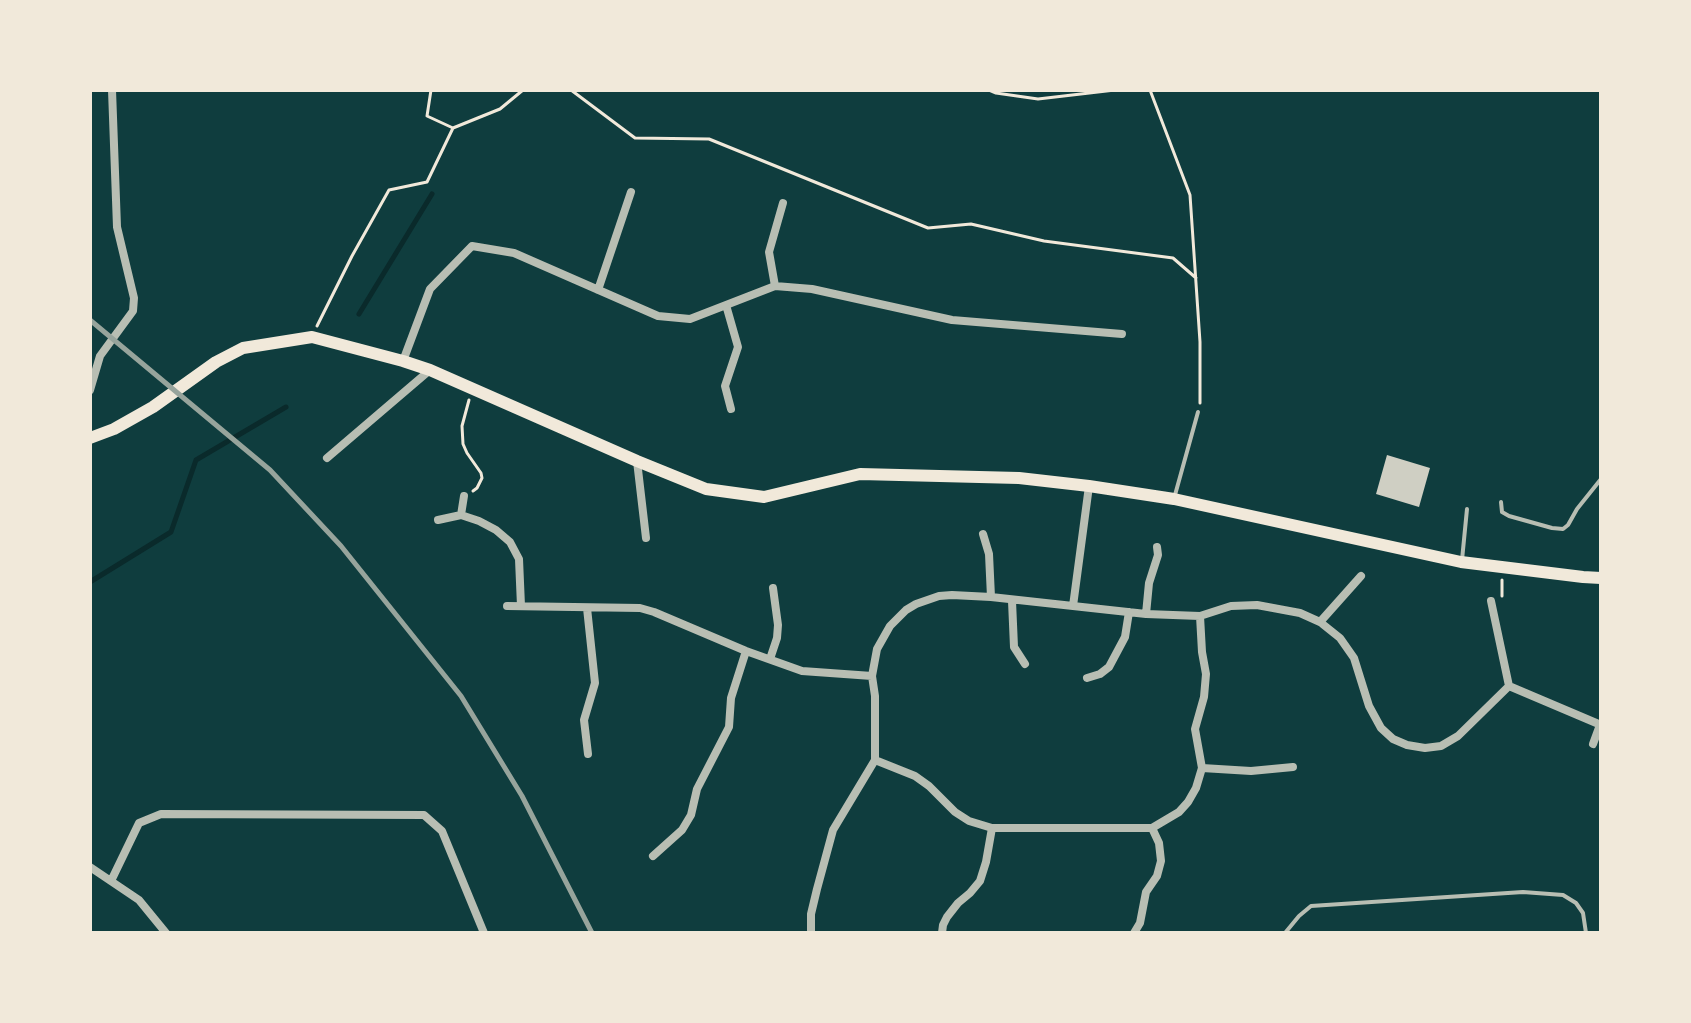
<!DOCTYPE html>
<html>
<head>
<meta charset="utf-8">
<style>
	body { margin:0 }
	#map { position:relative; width:1691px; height:1023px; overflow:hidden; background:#0f3d3e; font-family:"DM Sans",sans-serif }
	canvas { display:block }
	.frame { position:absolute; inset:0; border:92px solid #f1e9da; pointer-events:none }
</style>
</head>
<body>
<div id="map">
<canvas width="1691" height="1023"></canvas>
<div class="frame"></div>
</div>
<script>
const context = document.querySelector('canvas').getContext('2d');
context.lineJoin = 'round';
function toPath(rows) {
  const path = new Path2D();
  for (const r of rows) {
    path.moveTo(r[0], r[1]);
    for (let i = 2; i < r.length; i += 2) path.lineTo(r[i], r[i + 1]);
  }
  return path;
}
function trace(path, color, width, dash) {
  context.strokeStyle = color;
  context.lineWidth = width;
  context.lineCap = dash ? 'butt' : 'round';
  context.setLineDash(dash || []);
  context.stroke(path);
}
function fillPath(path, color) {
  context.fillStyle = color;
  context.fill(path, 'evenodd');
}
const stream = toPath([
	[359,314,432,194],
	[90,582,171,532,196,460,286,407]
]);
const building = toPath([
	[1387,455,1430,468,1419,507,1376,494]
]);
const path = toPath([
	[431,90,427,116,453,128],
	[571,90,635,138,709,139,928,228,971,224,1044,241,1173,258,1196,278],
	[989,90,996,93,1038,99,1115,90],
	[1150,90,1190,195,1200,342,1200,403],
	[317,326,352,256,389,190,427,182,453,128,500,109,523,90],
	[469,400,462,426,463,444,467,453,481,473,482,478,477,488,473,491],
	[1502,580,1502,596]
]);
const service = toPath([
	[1175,495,1198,412],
	[1501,502,1502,512,1509,516,1552,528,1563,529,1568,525,1577,509,1601,479],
	[1462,560,1467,509],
	[1285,933,1299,916,1311,906,1523,892,1563,895,1576,903,1583,913,1586,933]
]);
const minor = toPath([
	[775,286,769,252,783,203],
	[598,290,631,192],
	[726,305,738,347,725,386,731,409],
	[403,361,430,289,472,246,514,253,658,316,690,319,775,286,812,289,952,320,1122,334],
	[90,390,100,356,133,311,134,298,117,227,112,90],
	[327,458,430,370],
	[637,461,646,538],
	[461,515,464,496],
	[438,520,461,515,479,521,496,530,510,542,519,559,521,606],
	[983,534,989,554,991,597],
	[1012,601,1014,647,1025,664],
	[507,606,640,608,654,612,746,651,802,671,872,676],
	[587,608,595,683,584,720,588,754],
	[1146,614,1149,583,1158,555,1157,547],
	[1200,616,1231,606,1257,605,1300,613,1320,622,1340,638,1354,658,1369,706,1381,728,1393,739,1407,745,1425,748,1441,746,1458,736,1509,686,1491,601],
	[1320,622,1361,576],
	[770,659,777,638,778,625,773,588],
	[1087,678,1100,674,1109,667,1125,637,1129,612],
	[1509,686,1601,725],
	[1593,744,1600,725],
	[875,760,915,776,929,786,955,812,969,821,992,828,1152,828,1179,812,1188,802,1196,788,1202,768,1195,729,1204,697,1206,674,1202,652,1200,616,1146,614,1073,606],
	[875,760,875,696,872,676,877,649,890,626,906,610,916,604,939,596,952,595,991,597,1073,606,1089,486],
	[1202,768,1251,771,1293,767],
	[653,856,682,830,691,815,697,789,729,727,731,698,746,651],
	[90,867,139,900,166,933],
	[111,881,139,823,161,814,424,815,442,831,484,933],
	[811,933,811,914,817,889,833,830,875,760],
	[942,933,943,925,947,917,958,903,970,893,980,881,986,862,992,828],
	[1134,933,1140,923,1146,892,1157,876,1161,861,1159,843,1152,828]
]);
const secondary = toPath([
	[90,438,114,429,153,407,216,362,243,348,312,337,403,361,430,370,637,461,706,489,764,497,860,474,1019,478,1089,486,1174,499,1461,562,1583,577,1601,578]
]);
const rail = toPath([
	[90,320,270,470,341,546,461,696,522,796,592,933]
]);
trace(stream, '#0a2a2b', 5);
fillPath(building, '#cfcfc3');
trace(path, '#f1e9da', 3);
trace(service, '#b8beb3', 4);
trace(minor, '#b8beb3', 8);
trace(secondary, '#f1e9da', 12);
trace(rail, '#97a49c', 5);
</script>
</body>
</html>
